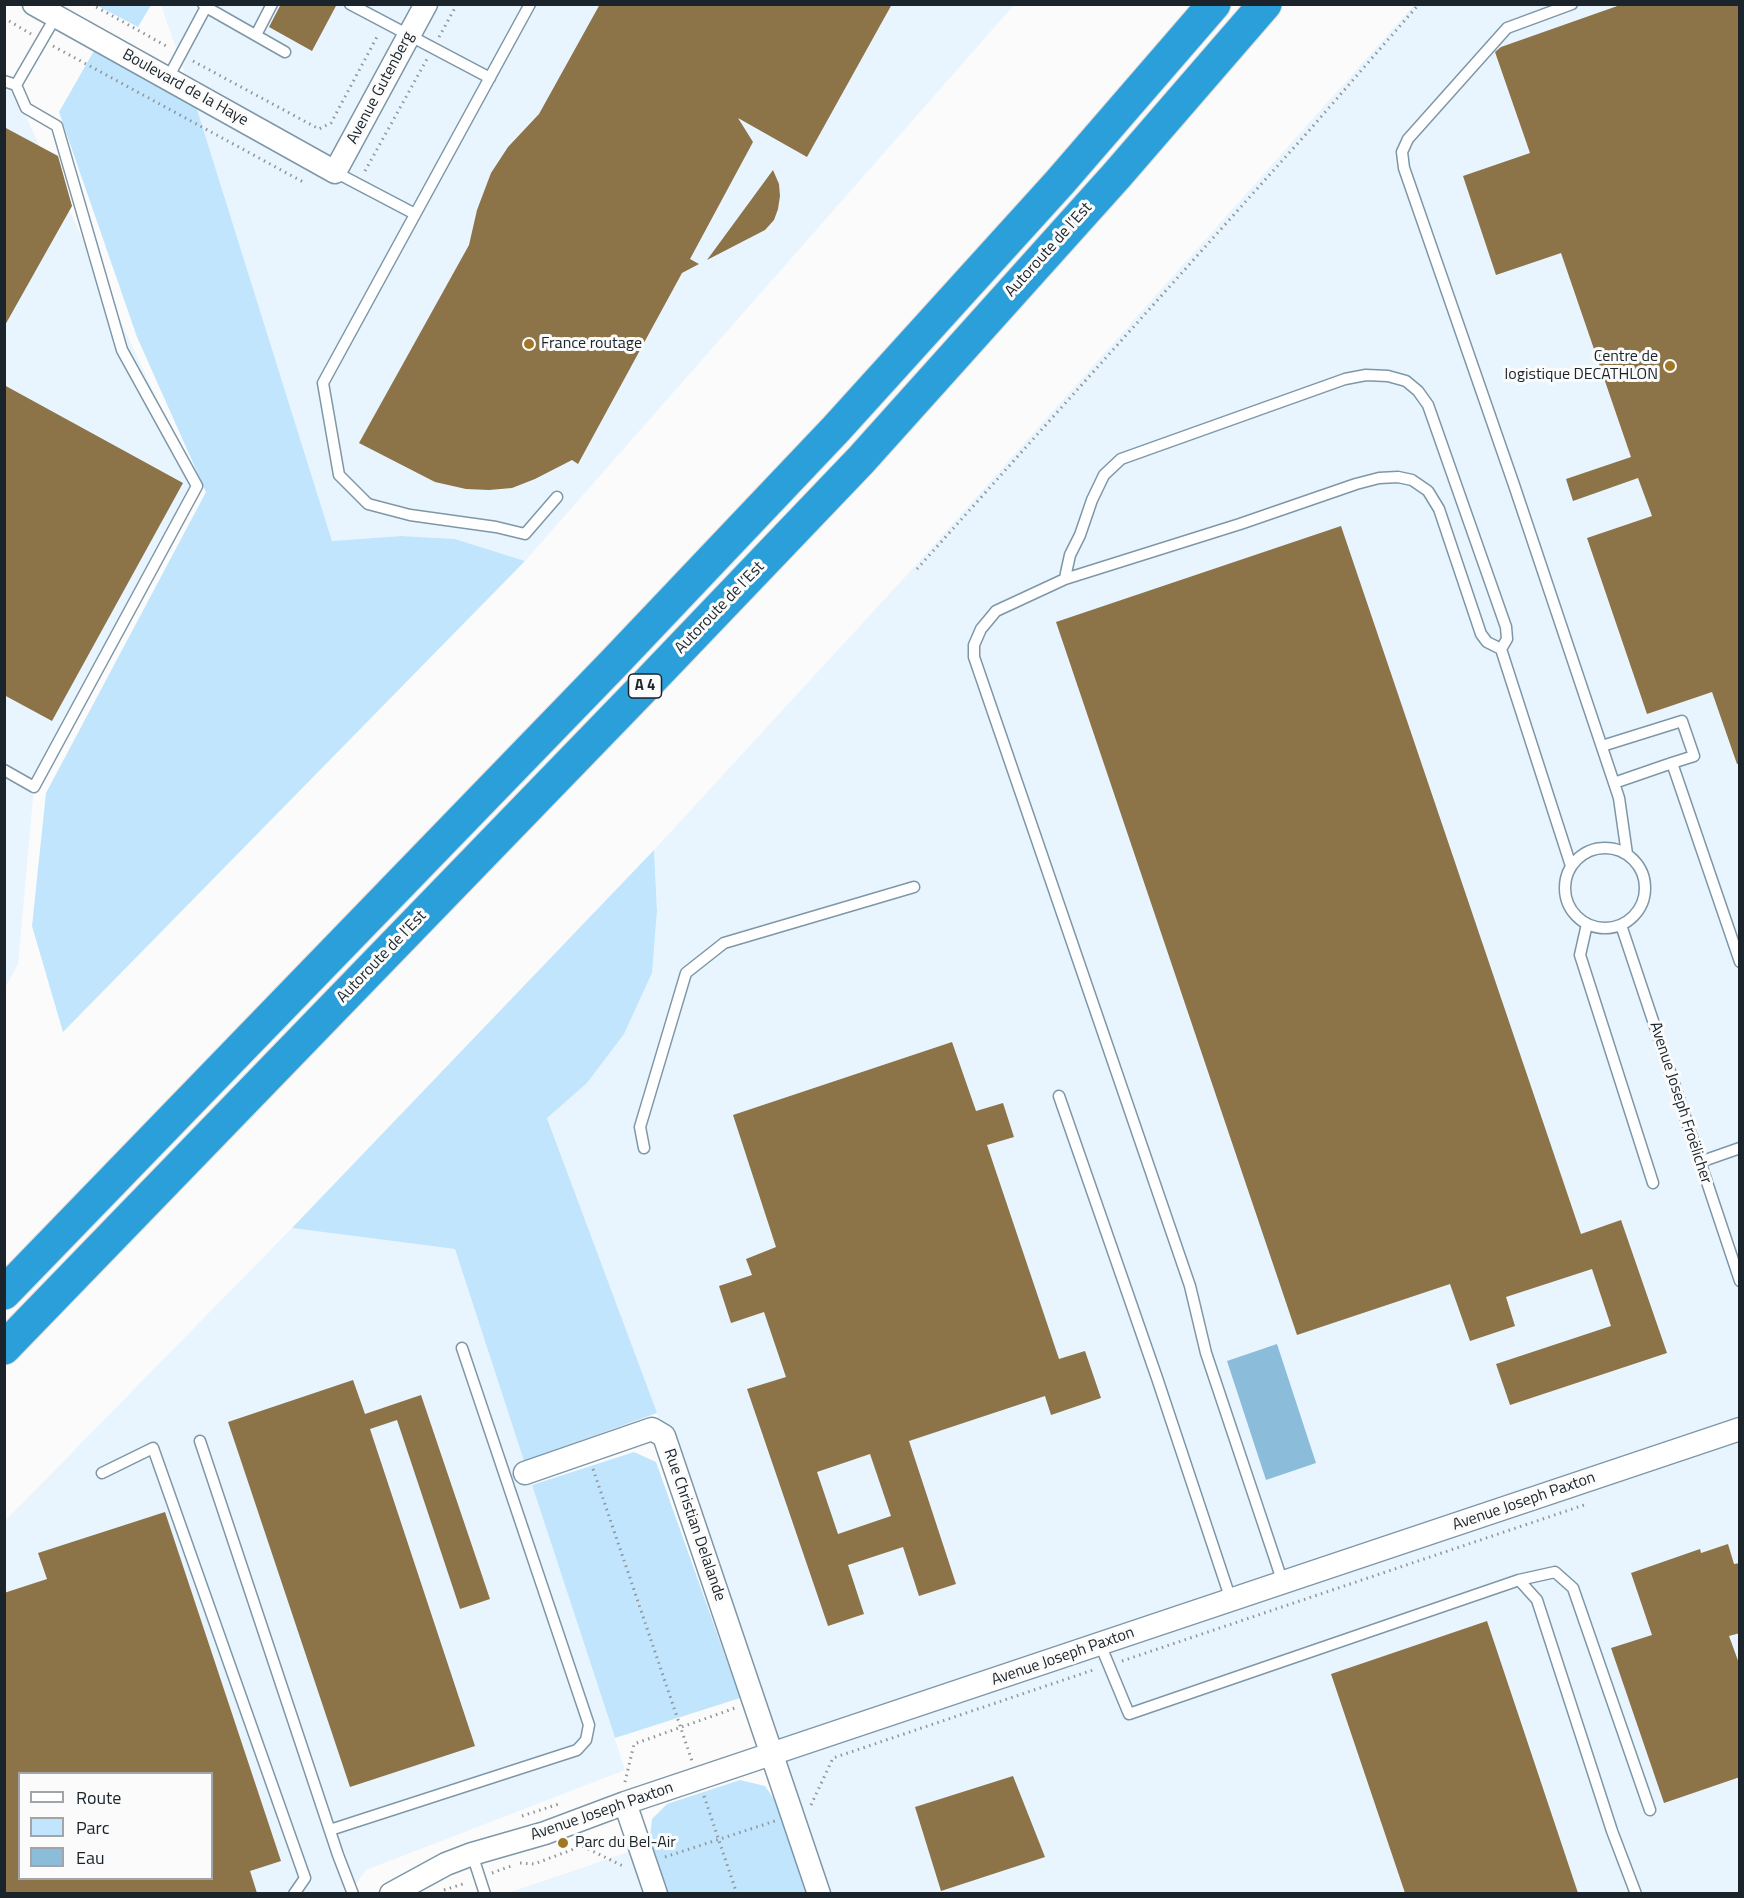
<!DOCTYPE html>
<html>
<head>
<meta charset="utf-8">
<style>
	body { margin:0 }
	#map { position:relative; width:1744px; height:1898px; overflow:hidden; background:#fbfbfb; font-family:"Titillium Web",sans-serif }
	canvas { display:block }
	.frame { position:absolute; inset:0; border:6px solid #1a242a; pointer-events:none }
	.legend { position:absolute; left:18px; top:1772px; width:195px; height:108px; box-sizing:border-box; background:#fbfbfb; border:2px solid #a1a5a7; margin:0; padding:8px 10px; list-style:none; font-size:18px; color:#1a242a }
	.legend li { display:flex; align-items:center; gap:12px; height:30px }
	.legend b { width:30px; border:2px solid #a1a5a7 }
</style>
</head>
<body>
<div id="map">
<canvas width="1744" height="1898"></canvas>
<div class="frame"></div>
<ul class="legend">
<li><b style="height:8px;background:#fff"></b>Route</li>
<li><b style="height:16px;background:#c1e5fd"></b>Parc</li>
<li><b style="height:16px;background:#8bbcda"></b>Eau</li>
</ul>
</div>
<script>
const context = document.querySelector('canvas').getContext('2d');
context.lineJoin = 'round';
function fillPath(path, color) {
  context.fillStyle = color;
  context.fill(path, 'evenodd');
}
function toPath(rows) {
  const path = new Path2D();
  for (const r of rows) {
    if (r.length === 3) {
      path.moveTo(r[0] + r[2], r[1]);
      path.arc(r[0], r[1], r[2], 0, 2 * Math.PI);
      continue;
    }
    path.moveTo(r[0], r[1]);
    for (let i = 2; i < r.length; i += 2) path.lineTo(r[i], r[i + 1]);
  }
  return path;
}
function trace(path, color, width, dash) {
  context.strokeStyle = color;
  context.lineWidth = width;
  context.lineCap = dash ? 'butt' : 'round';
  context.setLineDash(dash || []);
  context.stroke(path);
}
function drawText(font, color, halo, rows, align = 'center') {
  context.font = font + ' "Titillium Web",sans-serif';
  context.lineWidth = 6;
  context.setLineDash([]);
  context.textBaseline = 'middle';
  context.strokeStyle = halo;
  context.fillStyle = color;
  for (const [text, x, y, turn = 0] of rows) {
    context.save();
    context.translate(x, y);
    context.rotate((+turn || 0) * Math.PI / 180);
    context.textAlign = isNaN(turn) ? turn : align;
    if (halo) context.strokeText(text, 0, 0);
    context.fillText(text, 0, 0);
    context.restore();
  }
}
const built = toPath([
	[161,5,1014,5,525,561,455,539,401,536,332,541,195,103],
	[1414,5,1739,5,1739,1893,830,1893,793,1783,547,1117,587,1083,624,1034,652,973,657,911,654,850,915,566],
	[4,69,197,486,34,787,18,964,5,988],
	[292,1228,455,1249,625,1770,366,1870,349,1893,5,1894,5,1521],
	[20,1774,212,1774,212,1878,20,1878],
	[649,1845,666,1894,505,1894]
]);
const green = toPath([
	[96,5,151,5,138,27],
	[95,49,195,103,332,541,401,536,455,539,525,561,63,1032,32,926,46,793,206,492,137,337,59,112],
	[654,850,657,911,652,973,624,1034,587,1083,547,1118,657,1413,524,1461,455,1249,292,1228],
	[634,1452,656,1462,740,1698,615,1738,532,1485],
	[740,1780,765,1786,781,1809,809,1893,666,1893,649,1845,652,1819,667,1804]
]);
const water = toPath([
	[1277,1344,1316,1463,1266,1480,1227,1361]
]);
const building = toPath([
	[281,4,337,4,312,51,269,27],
	[600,4,892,4,807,157,738,118,753,142,690,259,699,264,682,273,578,464,572,460,535,479,512,488,489,490,466,489,435,482,359,443,469,245,477,210,491,173,508,147,539,114],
	[1623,4,1740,4,1740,764,1737,764,1712,692,1647,714,1587,538,1652,516,1638,478,1573,501,1566,479,1631,457,1561,253,1496,275,1463,176,1530,153,1495,52,1501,47],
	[4,127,58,156,72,206,4,327],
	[773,170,779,184,780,196,778,209,774,220,765,230,707,260],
	[4,385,183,483,52,721,4,695],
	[1341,526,1581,1234,1621,1220,1667,1353,1510,1405,1496,1364,1611,1326,1592,1269,1506,1297,1515,1326,1470,1341,1450,1284,1297,1335,1056,622],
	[952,1042,976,1111,1003,1103,1014,1137,987,1145,1059,1359,1085,1351,1101,1398,1051,1415,1045,1396,909,1441,956,1584,919,1596,903,1547,848,1565,864,1614,828,1626,747,1389,786,1377,764,1312,731,1323,719,1286,752,1275,746,1259,776,1247,733,1115],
	[870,1454,891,1516,838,1534,817,1472],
	[353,1380,365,1414,421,1395,490,1599,460,1609,397,1420,370,1429,475,1746,350,1787,228,1422],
	[165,1512,281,1861,250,1871,257,1893,4,1893,4,1593,47,1579,38,1553],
	[20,1773,212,1773,212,1878,20,1878],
	[1728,1544,1734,1564,1740,1563,1740,1633,1729,1636,1740,1666,1740,1777,1664,1803,1611,1648,1652,1635,1631,1573,1700,1549,1701,1553],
	[1487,1621,1578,1893,1405,1893,1331,1674],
	[1013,1776,1045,1857,941,1891,915,1807]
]);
const path = toPath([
	[91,4,168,47],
	[4,18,31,34],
	[439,37,457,4],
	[53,46,305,183],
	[193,61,319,129,331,123,378,35],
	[365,171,427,59],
	[917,569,1307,133,1419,4],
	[593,1469,692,1761],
	[1122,1661,1587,1504],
	[625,1782,634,1744,735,1708],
	[704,1796,737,1894],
	[811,1805,833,1758,1096,1669],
	[522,1816,559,1804],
	[665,1857,775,1821],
	[520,1863,534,1864,582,1846,625,1867],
	[492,1873,514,1865],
	[444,1890,466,1883]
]);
const lane = toPath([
	[350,4,490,78],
	[530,4,323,383,339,475,368,504,410,515,496,527,525,534,557,497],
	[1572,4,1507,28,1408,139,1402,152,1404,168,1514,485,1614,783,1619,798,1627,854],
	[206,7,285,52],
	[256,35,272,4],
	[168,78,206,7,203,4],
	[4,81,16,85,26,108,57,126,122,350,197,486,34,787,4,770],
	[16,85,56,16],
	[335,172,415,214],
	[1065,579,996,611,981,629,974,645,974,657,1190,1286,1206,1353,1283,1583],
	[1501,649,1487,642,1481,634,1439,509,1428,491,1412,480,1398,477,1379,478,1356,484,1240,524,1065,579,1066,573,1070,555,1080,535,1092,500,1104,475,1121,459,1345,379,1366,375,1388,376,1406,381,1418,391,1428,405,1506,627,1507,639,1501,649,1571,866],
	[1602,746,1682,721,1694,756,1672,763],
	[1614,783,1672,763,1740,962],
	[1605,888,40],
	[1587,924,1580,955,1653,1183],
	[1621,925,1740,1281],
	[1059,1096,1157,1378,1231,1600],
	[644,1148,640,1127,686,973,724,943,914,887],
	[1700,1162,1740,1148],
	[200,1441,338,1855,353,1894],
	[102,1473,153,1448,305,1878,294,1894],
	[1519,1580,1537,1600,1612,1831,1636,1894],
	[1100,1644,1129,1714,1519,1580,1555,1572,1573,1588,1650,1810],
	[330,1830,577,1750,586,1740,589,1725,462,1348],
	[472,1854,485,1894]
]);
const street = toPath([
	[34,4,335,172,426,4],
	[525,1473,652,1429,664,1436,819,1894],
	[625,1803,656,1894],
	[391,1894,446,1864,472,1854,545,1833,625,1803,1740,1429]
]);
const highway = toPath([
	[4,1293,614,663,836,429,1060,182,1214,4],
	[4,1348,643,688,861,460,1117,175,1265,4]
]);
const markers = [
	[529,344,6,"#a17626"],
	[1670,366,6,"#a17626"],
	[563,1843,6,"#a17626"]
];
const shields = [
	[645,686,33]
];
const shieldNames = [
	["A 4",645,686]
];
const streetNames = [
	["Boulevard de la Haye",185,88,29],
	["Avenue Gutenberg",381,88,-62],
	["Autoroute de l’Est",1049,250,-48],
	["Autoroute de l’Est",720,608,-46],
	["Autoroute de l’Est",382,957,-46],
	["Avenue Joseph Froëlicher",1680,1103,72],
	["Avenue Joseph Paxton",1524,1502,-19],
	["Rue Christian Delalande",694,1525,71],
	["Avenue Joseph Paxton",1063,1657,-19],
	["Avenue Joseph Paxton",602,1812,-19]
];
const poiNames = [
	["France routage",541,344],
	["Centre de",1658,357,"right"],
	["logistique DECATHLON",1658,375,"right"],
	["Parc du Bel-Air",575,1843]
];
fillPath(built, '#e8f5fe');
fillPath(green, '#c1e5fd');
fillPath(water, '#8bbcda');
fillPath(building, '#8c7348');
trace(lane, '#7e97a7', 13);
trace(street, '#7e97a7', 25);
trace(highway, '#d6d8d9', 35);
trace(path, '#909598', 3, [1.5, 4.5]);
trace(lane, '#fff', 10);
trace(street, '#fff', 22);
trace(highway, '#2a9fd9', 33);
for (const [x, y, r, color] of markers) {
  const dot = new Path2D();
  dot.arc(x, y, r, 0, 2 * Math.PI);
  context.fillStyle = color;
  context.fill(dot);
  trace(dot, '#fbfbfb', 2);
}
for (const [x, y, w] of shields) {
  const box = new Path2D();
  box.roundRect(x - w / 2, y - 12, w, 24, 4.5);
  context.fillStyle = '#fbfbfb';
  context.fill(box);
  trace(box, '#1a242a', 1.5);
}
drawText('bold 15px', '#1a242a', null, shieldNames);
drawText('16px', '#1a242a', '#fbfbfb', streetNames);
drawText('16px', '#1a242a', '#fbfbfb', poiNames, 'left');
</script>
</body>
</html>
